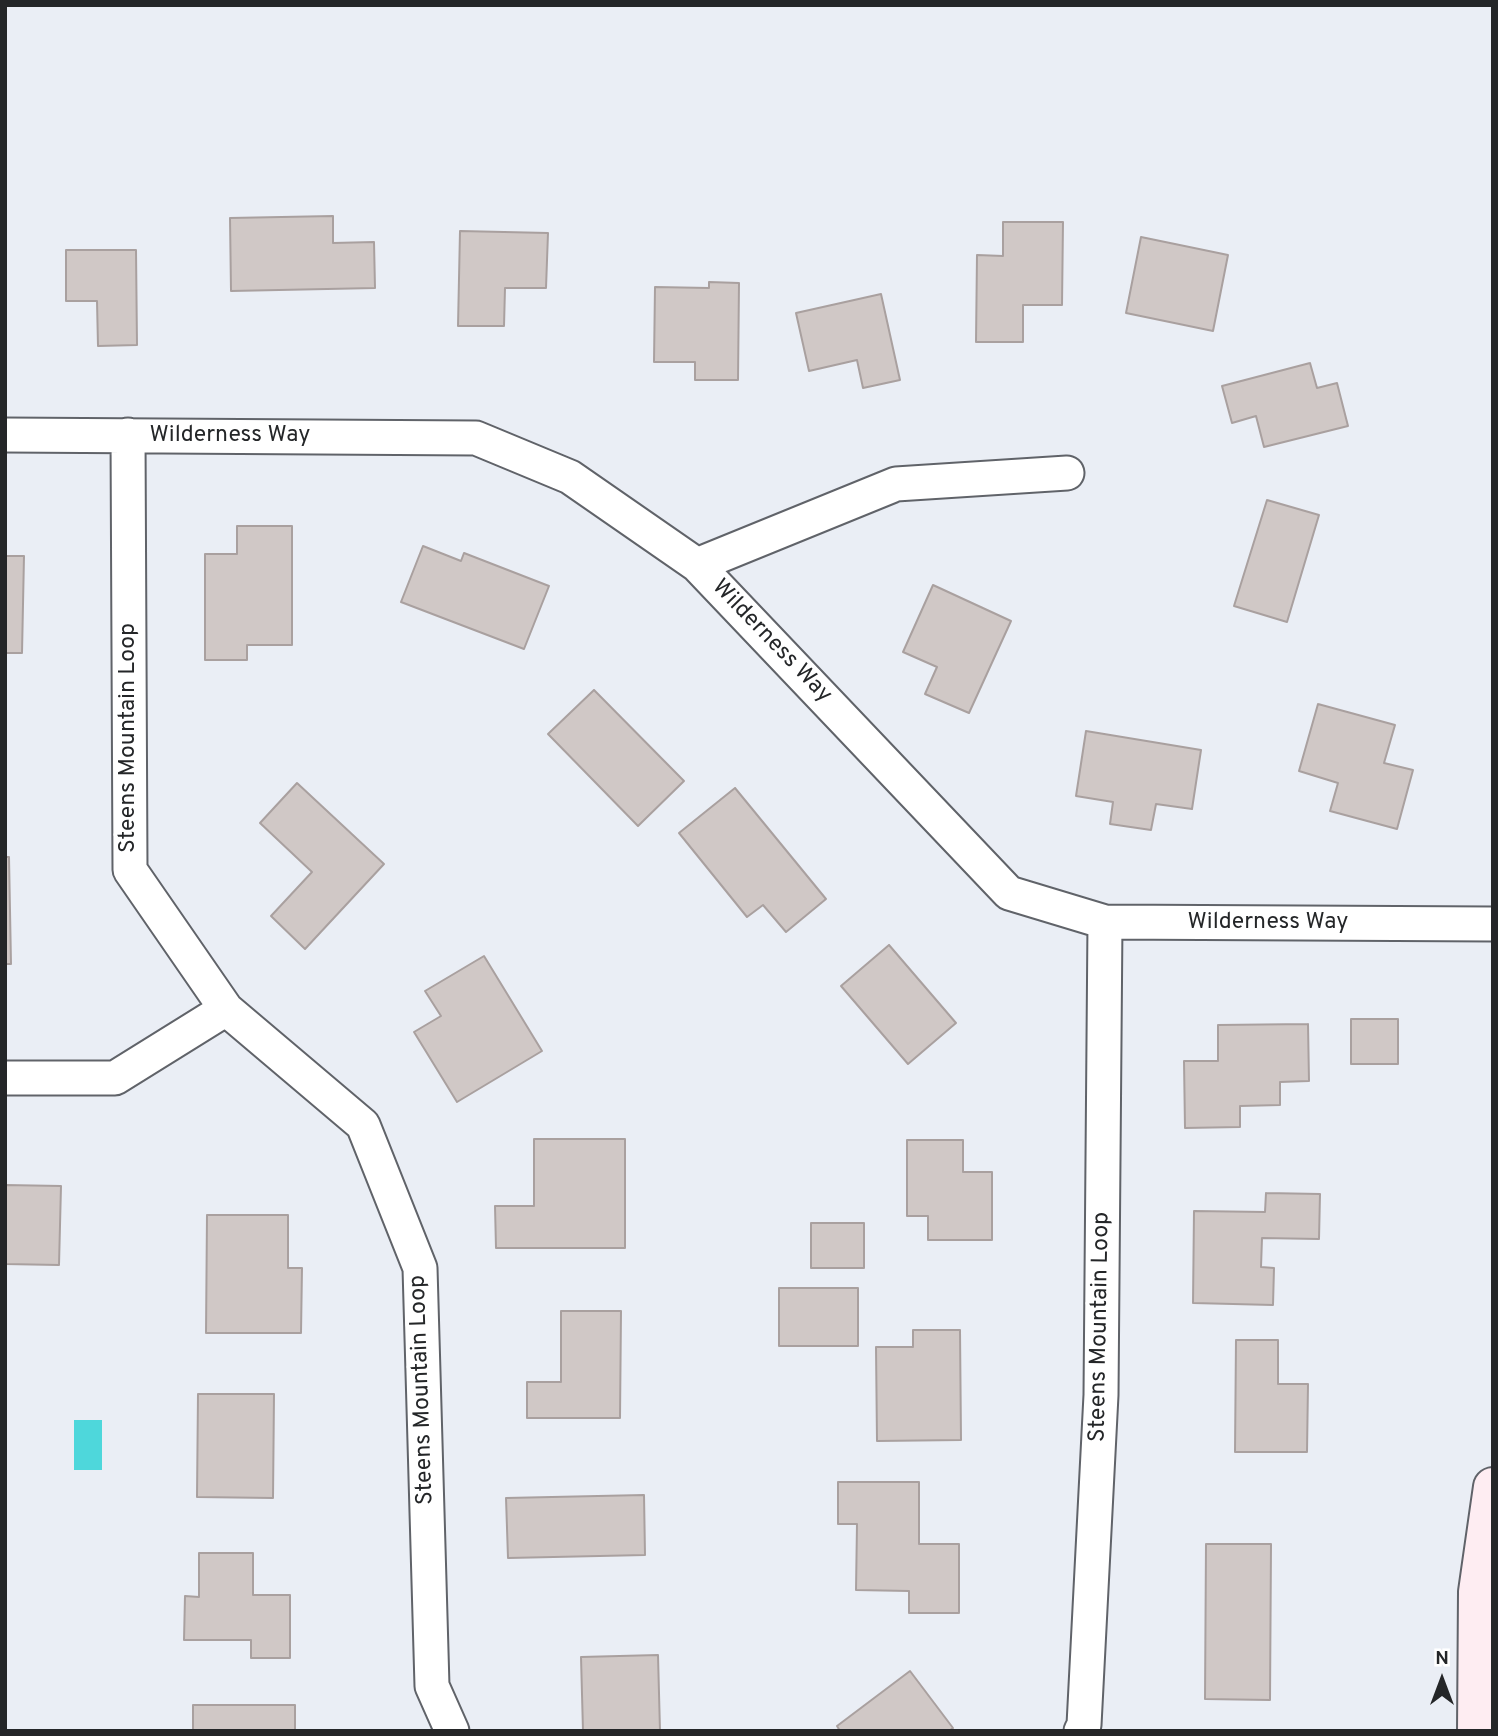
<!DOCTYPE html>
<html>
<head>
<meta charset="utf-8">
<style>
	body { margin:0 }
	#map { position:relative; width:1498px; height:1736px; overflow:hidden; background:#eaeef5; font-family:Overpass,sans-serif }
	canvas { display:block }
	.frame { position:absolute; inset:0; border:7px solid #242628; pointer-events:none }
	.north { position:absolute; left:1407px; top:1645px; width:70px; height:70px; -webkit-text-stroke:5px #fff; paint-order:stroke; rotate:0deg; font-size:19px; font-weight:700; line-height:28px; text-align:center; color:#242628 }
	.north::after { content:''; display:block; margin:auto; width:24px; height:32px; background:#242628; clip-path:polygon(50% 0,100% 100%,50% 72%,0 100%) }
</style>
</head>
<body>
<div id="map">
<canvas width="1498" height="1736"></canvas>
<div class="frame"></div>
<div class="north">N</div>
</div>
<script>
const context = document.querySelector('canvas').getContext('2d');
context.lineJoin = 'round';
function fillPath(path, color) {
  context.fillStyle = color;
  context.fill(path, 'evenodd');
}
function toPath(rows) {
  const path = new Path2D();
  for (const r of rows) {
    path.moveTo(r[0], r[1]);
    for (let i = 2; i < r.length; i += 2) path.lineTo(r[i], r[i + 1]);
  }
  return path;
}
function trace(path, color, width, dash) {
  context.strokeStyle = color;
  context.lineWidth = width;
  context.lineCap = dash ? 'butt' : 'round';
  context.setLineDash(dash || []);
  context.stroke(path);
}
function drawText(font, color, halo, rows, align = 'center') {
  context.font = font + ' Overpass,sans-serif';
  context.lineWidth = 7;
  context.setLineDash([]);
  context.textBaseline = 'middle';
  context.strokeStyle = halo;
  context.fillStyle = color;
  for (const [text, x, y, turn = 0] of rows) {
    context.save();
    context.translate(x, y);
    context.rotate((+turn || 0) * Math.PI / 180);
    context.textAlign = isNaN(turn) ? turn : align;
    if (halo) context.strokeText(text, 0, 0);
    context.fillText(text, 0, 0);
    context.restore();
  }
}
const water = toPath([
	[74,1420,102,1420,102,1470,74,1470]
]);
const building = toPath([
	[333,216,333,243,374,242,375,288,231,291,230,218,333,216],
	[1003,222,1063,222,1062,305,1023,305,1023,342,976,342,977,255,1003,256,1003,222],
	[460,231,548,233,546,288,505,288,504,326,458,326,460,231],
	[1141,237,1228,255,1213,331,1126,313,1141,237],
	[66,250,136,250,137,345,98,346,97,301,66,301,66,250],
	[709,282,739,283,738,380,695,380,695,362,654,362,655,287,709,288,709,282],
	[881,294,900,380,863,388,857,360,809,371,796,313,881,294],
	[1310,363,1317,388,1337,383,1348,426,1264,447,1256,416,1232,423,1222,386,1310,363],
	[1267,500,1319,515,1287,622,1234,606,1267,500],
	[237,526,292,526,292,645,247,645,247,660,205,660,205,554,237,554,237,526],
	[423,546,461,561,464,553,549,586,524,649,401,602,423,546],
	[5,556,24,556,22,653,5,653,5,556],
	[933,585,1011,621,969,713,925,694,937,667,903,652,933,585],
	[594,690,684,781,638,826,548,734,594,690],
	[1318,704,1395,725,1384,763,1413,770,1397,829,1330,811,1338,783,1299,771,1318,704],
	[1086,731,1201,750,1192,809,1156,804,1151,830,1110,824,1113,802,1076,796,1086,731],
	[297,783,384,864,305,949,271,916,312,872,260,823,297,783],
	[735,788,826,899,786,932,763,905,747,917,679,833,735,788],
	[5,857,9,857,11,964,5,964,5,857],
	[889,945,956,1023,908,1064,841,986,889,945],
	[484,956,542,1051,457,1102,414,1032,441,1016,425,991,484,956],
	[1351,1019,1398,1019,1398,1064,1351,1064,1351,1019],
	[1308,1024,1309,1081,1280,1082,1280,1105,1240,1106,1240,1127,1185,1128,1184,1061,1218,1061,1218,1025,1308,1024],
	[534,1139,625,1139,625,1248,496,1248,495,1206,534,1206,534,1139],
	[907,1140,963,1140,963,1172,992,1172,992,1240,928,1240,928,1216,907,1216,907,1140],
	[5,1185,61,1186,59,1265,5,1264,5,1185],
	[1266,1193,1320,1194,1319,1239,1262,1238,1261,1267,1274,1268,1273,1305,1193,1303,1194,1211,1265,1212,1266,1193],
	[207,1215,288,1215,288,1268,302,1268,301,1333,206,1333,207,1215],
	[811,1223,864,1223,864,1268,811,1268,811,1223],
	[779,1288,858,1288,858,1346,779,1346,779,1288],
	[561,1311,621,1311,620,1418,527,1418,527,1382,561,1382,561,1311],
	[913,1330,960,1330,961,1440,877,1441,876,1347,913,1347,913,1330],
	[1236,1340,1278,1340,1278,1384,1308,1384,1307,1452,1235,1452,1236,1340],
	[198,1394,274,1394,273,1498,197,1497,198,1394],
	[838,1482,919,1482,919,1544,959,1544,959,1613,909,1613,909,1591,856,1590,857,1524,838,1524,838,1482],
	[644,1495,645,1555,508,1558,506,1498,644,1495],
	[1206,1544,1271,1544,1270,1700,1205,1699,1206,1544],
	[199,1553,253,1553,253,1595,290,1595,290,1658,251,1658,251,1640,184,1640,185,1596,199,1597,199,1553],
	[658,1655,660,1731,583,1731,581,1657,658,1655],
	[910,1671,953,1728,949,1731,840,1731,837,1726,910,1671],
	[193,1705,295,1705,295,1731,193,1731,193,1705]
]);
const street = toPath([
	[5,435,476,438,570,477,697,565,1009,893,1105,922,1493,924],
	[128,435,130,870,226,1009,363,1125,420,1268,432,1686,452,1731],
	[697,565,896,484,1067,473],
	[5,1078,115,1078,226,1009],
	[1081,1731,1084,1725,1101,1395,1105,922]
]);
const secondary = toPath([
	[1477,1731,1478,1592,1493,1487]
]);
const streetNames = [
	["Wilderness Way",230,436],
	["Wilderness Way",771,642,46],
	["Steens Mountain Loop",129,738,-90],
	["Wilderness Way",1268,923],
	["Steens Mountain Loop",1101,1327,-89],
	["Steens Mountain Loop",423,1390,-92]
];
fillPath(water, '#4ed7db');
fillPath(building, '#d0c8c6');
trace(building, '#a9a09f', 2);
trace(street, '#606369', 37);
trace(secondary, '#606369', 42);
trace(street, '#fff', 33);
trace(secondary, '#feedf2', 38);
drawText('23px', '#242628', '#fff', streetNames);
</script>
</body>
</html>
